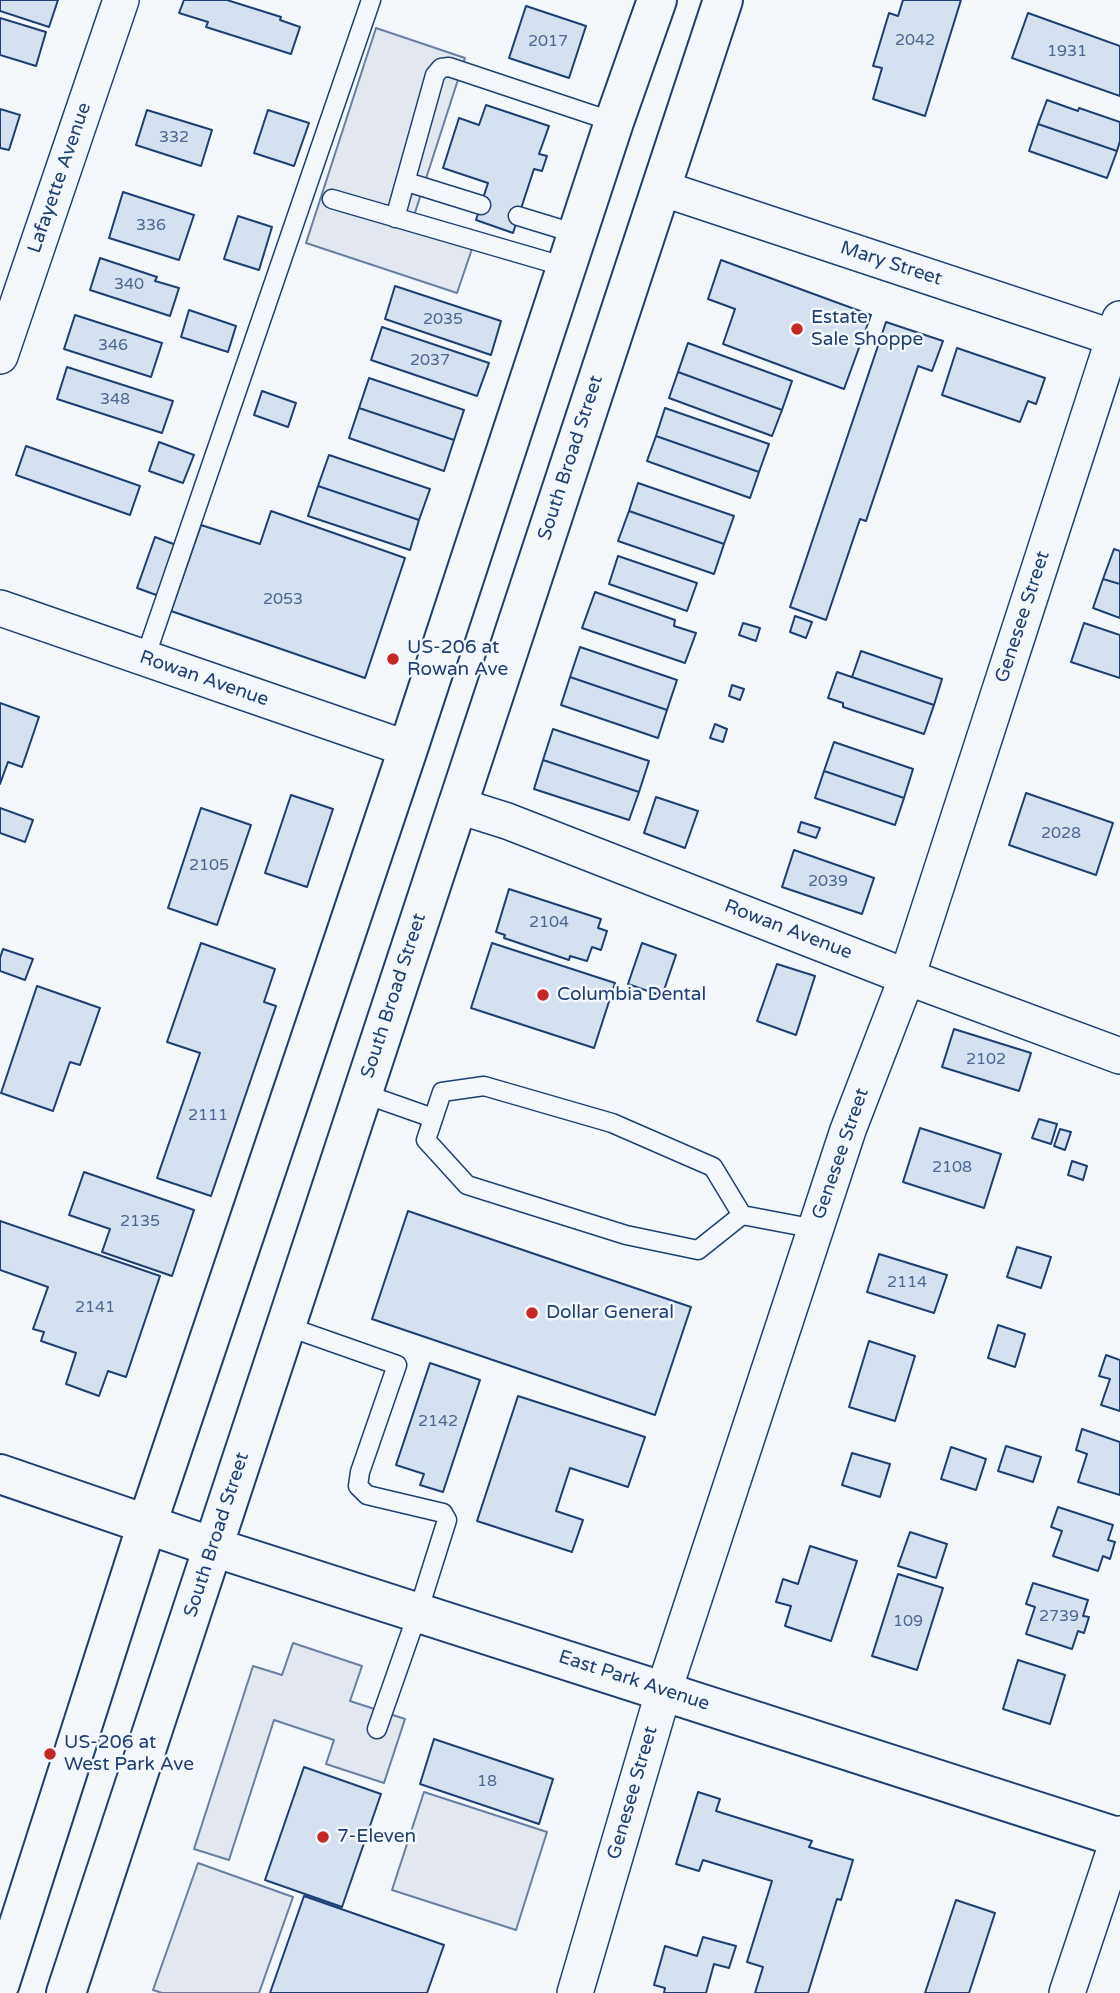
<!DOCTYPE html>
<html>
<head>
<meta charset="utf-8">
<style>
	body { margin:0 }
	canvas { display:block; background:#f4f7fb }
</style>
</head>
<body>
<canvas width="1120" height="1993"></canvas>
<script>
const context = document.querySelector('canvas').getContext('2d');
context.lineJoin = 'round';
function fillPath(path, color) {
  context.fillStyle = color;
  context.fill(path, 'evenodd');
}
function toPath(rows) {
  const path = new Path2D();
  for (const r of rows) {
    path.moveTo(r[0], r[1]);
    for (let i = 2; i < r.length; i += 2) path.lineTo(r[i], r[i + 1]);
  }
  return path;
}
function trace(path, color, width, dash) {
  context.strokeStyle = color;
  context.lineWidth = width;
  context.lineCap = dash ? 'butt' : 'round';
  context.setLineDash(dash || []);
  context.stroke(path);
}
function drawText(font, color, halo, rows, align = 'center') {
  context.font = font + ' "Varela Round",sans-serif';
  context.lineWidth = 5;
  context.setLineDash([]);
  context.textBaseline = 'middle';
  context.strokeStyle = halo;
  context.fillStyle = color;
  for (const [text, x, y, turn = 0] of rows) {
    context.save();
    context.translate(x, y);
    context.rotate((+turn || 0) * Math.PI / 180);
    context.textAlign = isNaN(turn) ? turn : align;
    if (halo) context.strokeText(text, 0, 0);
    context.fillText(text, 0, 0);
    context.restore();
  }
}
const parking = toPath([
	[376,28,465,58,411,225,473,246,457,293,306,243,376,28],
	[293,1643,362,1666,350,1701,405,1719,384,1783,326,1764,334,1740,274,1720,229,1860,194,1849,253,1666,282,1675,293,1643],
	[424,1792,547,1832,516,1930,392,1890,424,1792],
	[198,1863,293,1897,259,1993,162,1993,153,1990,198,1863]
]);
const building = toPath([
	[0,0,58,0,49,27,0,11,0,0],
	[184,0,227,0,281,17,280,20,300,27,291,54,206,27,208,22,179,13,184,0],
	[903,0,961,0,925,116,873,99,882,68,873,66,889,13,898,16,903,0],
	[526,6,586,26,569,78,509,58,526,6],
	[1028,13,1120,46,1120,96,1012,58,1028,13],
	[0,18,46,32,36,66,0,55,0,18],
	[1047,100,1078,111,1079,108,1120,122,1120,141,1117,151,1038,124,1047,100],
	[486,105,549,126,539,154,547,156,542,171,534,169,513,233,476,220,488,183,443,168,459,118,479,125,486,105],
	[0,109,20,115,9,150,0,148,0,109],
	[147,110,212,130,201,166,136,145,147,110],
	[268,110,309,123,294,166,254,153,268,110],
	[1038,124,1117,151,1107,178,1029,151,1038,124],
	[123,192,194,215,179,260,109,238,123,192],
	[238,216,272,227,259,270,224,259,238,216],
	[100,258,157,277,155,281,179,288,170,316,90,290,100,258],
	[721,260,871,315,844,389,723,344,735,309,708,299,721,260],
	[395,286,501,321,491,355,385,319,395,286],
	[189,310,236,326,228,352,181,337,189,310],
	[75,315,162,343,151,377,64,349,75,315],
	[886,322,943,341,932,371,918,366,866,521,860,519,826,620,790,607,886,322],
	[382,327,489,363,477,396,371,360,382,327],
	[688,343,792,381,782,410,678,372,688,343],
	[957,348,1045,378,1036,404,1028,401,1020,422,942,395,957,348],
	[67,367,173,401,162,433,57,399,67,367],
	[678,372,782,410,772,436,669,398,678,372],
	[369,378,464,410,454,440,359,408,369,378],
	[262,391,296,403,288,427,254,415,262,391],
	[359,408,454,440,444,471,349,438,359,408],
	[665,408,769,444,759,472,656,436,665,408],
	[656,436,759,472,750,498,647,461,656,436],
	[159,442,194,455,183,483,149,471,159,442],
	[26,446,140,486,130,515,16,475,26,446],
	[329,455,430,489,419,520,318,486,329,455],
	[638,483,734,516,724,544,629,511,638,483],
	[318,486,419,520,410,550,308,516,318,486],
	[271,511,405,558,365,678,171,611,201,525,260,544,271,511],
	[629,511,724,544,714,574,618,541,629,511],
	[155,537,176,545,159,596,137,588,155,537],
	[1114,549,1120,551,1120,584,1103,579,1114,549],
	[618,556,697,583,687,611,609,584,618,556],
	[1103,579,1120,584,1120,618,1093,608,1103,579],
	[595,592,675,620,674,626,696,633,685,663,582,628,595,592],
	[795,616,812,622,806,638,790,632,795,616],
	[743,623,760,628,756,641,739,635,743,623],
	[1084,623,1120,635,1120,678,1071,662,1084,623],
	[580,647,677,680,667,710,570,677,580,647],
	[861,651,942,679,934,705,852,677,861,651],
	[837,672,934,705,924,734,843,707,843,703,828,698,837,672],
	[570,677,667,710,658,738,561,705,570,677],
	[732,685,744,689,740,700,729,696,732,685],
	[0,703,39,717,22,767,8,762,0,784,0,703],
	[715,724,727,729,723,742,710,738,715,724],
	[553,729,649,761,639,792,543,760,553,729],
	[834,742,913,769,904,798,824,771,834,742],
	[543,760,639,792,629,820,534,789,543,760],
	[824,771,904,798,895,825,815,798,824,771],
	[1026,793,1113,823,1096,875,1009,845,1026,793],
	[291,795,333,809,307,887,265,873,291,795],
	[656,797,698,811,685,848,644,833,656,797],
	[0,808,33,820,25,842,0,833,0,808],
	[201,808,251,825,217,925,168,908,201,808],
	[801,822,820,828,816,838,798,832,801,822],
	[794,850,874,878,862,914,782,887,794,850],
	[509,889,601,919,598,928,607,931,601,950,592,947,587,961,570,956,569,960,504,938,505,935,496,932,509,889],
	[201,943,275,969,264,1002,276,1006,211,1196,157,1178,200,1053,167,1042,201,943],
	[492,943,615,983,594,1048,471,1008,492,943],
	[642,943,676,955,662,996,628,984,642,943],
	[3,949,33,959,25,980,0,971,0,958,3,949],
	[777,964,815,976,796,1035,757,1021,777,964],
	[37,986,100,1008,80,1065,70,1062,53,1111,1,1093,37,986],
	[954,1029,1031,1053,1019,1091,942,1067,954,1029],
	[1039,1119,1057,1124,1051,1144,1032,1138,1039,1119],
	[920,1128,1001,1154,984,1208,903,1182,920,1128],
	[1060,1129,1071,1132,1065,1150,1054,1146,1060,1129],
	[1072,1161,1087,1166,1083,1180,1068,1175,1072,1161],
	[84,1172,194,1210,172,1276,102,1252,110,1229,69,1215,84,1172],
	[408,1211,691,1307,655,1415,372,1319,408,1211],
	[0,1221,160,1276,126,1377,108,1371,99,1396,66,1384,76,1353,41,1341,44,1332,33,1329,48,1287,0,1270,0,1221],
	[1017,1247,1051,1257,1041,1288,1007,1277,1017,1247],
	[879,1254,947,1275,934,1313,867,1292,879,1254],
	[998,1325,1025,1334,1015,1367,988,1358,998,1325],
	[869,1341,915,1356,895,1421,849,1407,869,1341],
	[1106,1355,1120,1360,1120,1411,1101,1405,1110,1379,1099,1376,1106,1355],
	[430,1363,480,1380,443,1492,420,1485,424,1474,396,1465,430,1363],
	[518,1396,645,1437,628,1487,570,1468,556,1511,583,1520,572,1552,477,1521,518,1396],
	[1082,1429,1120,1442,1120,1495,1078,1482,1087,1454,1076,1450,1082,1429],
	[1006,1446,1041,1457,1033,1482,998,1471,1006,1446],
	[951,1447,986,1459,976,1490,941,1479,951,1447],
	[852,1453,890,1464,880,1497,842,1485,852,1453],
	[1058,1507,1113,1525,1108,1540,1115,1542,1110,1559,1103,1556,1098,1571,1053,1556,1062,1531,1051,1527,1058,1507],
	[910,1532,947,1544,936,1578,898,1566,910,1532],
	[810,1546,857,1561,831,1641,785,1626,791,1606,776,1602,783,1579,798,1584,810,1546],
	[898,1574,943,1588,917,1670,872,1656,898,1574],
	[1033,1583,1088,1600,1083,1616,1089,1617,1084,1633,1078,1631,1072,1649,1026,1634,1035,1607,1026,1604,1033,1583],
	[1018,1660,1065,1675,1050,1724,1003,1709,1018,1660],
	[434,1739,553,1779,539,1824,420,1784,434,1739],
	[304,1767,381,1794,342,1907,265,1880,304,1767],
	[698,1792,720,1799,716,1811,812,1841,809,1847,853,1860,841,1900,837,1899,808,1993,755,1993,763,1967,747,1962,772,1881,703,1860,699,1871,676,1864,698,1792],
	[304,1896,444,1945,427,1993,270,1993,304,1896],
	[956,1900,995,1913,969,1993,925,1993,956,1900],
	[703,1937,736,1946,729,1968,714,1964,706,1993,664,1993,665,1988,654,1985,665,1946,697,1956,703,1937]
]);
const service = toPath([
	[407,182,481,205],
	[332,199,566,267],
	[518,216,577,234],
	[395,218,435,75,441,68,449,67,614,122],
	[145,658,371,0],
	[362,1093,433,1118],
	[742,1215,698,1250,626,1235,467,1185,426,1140,442,1092,484,1086,612,1123,713,1167,742,1215,816,1229],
	[286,1326,397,1365,360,1472,358,1486,367,1495,443,1513,447,1520,418,1612,377,1729]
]);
const minor = toPath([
	[661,188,1120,340],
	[0,356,121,0],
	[0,608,408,749],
	[456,805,507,821,907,977,1120,1056],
	[575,1993,664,1690,848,1130,907,977,1120,319],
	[1067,1993,1120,1834]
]);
const tertiary = toPath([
	[0,1474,213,1547,1120,1838]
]);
const primary = toPath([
	[0,1983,147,1524,408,749,614,122,657,0],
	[66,1993,723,0]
]);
const markers = [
	[797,329,7,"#c62828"],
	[393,659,7,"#c62828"],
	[543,995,7,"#c62828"],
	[532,1313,7,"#c62828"],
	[50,1754,7,"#c62828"],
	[323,1837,7,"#c62828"]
];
const numberNames = [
	["2042",915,41],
	["2017",548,42],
	["1931",1067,52],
	["332",174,138],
	["336",151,226],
	["340",129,285],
	["2035",443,320],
	["346",113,346],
	["2037",430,361],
	["348",115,400],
	["2053",283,600],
	["2028",1061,834],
	["2105",209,866],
	["2039",828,882],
	["2104",549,923],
	["2102",986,1060],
	["2111",208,1116],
	["2108",952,1168],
	["2135",140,1222],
	["2114",907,1283],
	["2141",95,1308],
	["2142",438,1422],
	["2739",1059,1617],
	["109",908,1622],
	["18",487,1782]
];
const streetNames = [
	["Lafayette Avenue",60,178,-71],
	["Mary Street",891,264,18],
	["South Broad Street",571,458,-72],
	["Genesee Street",1023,617,-72],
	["Rowan Avenue",204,679,19],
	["Rowan Avenue",788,930,21],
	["South Broad Street",394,996,-72],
	["Genesee Street",841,1154,-71],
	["South Broad Street",217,1535,-72],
	["East Park Avenue",634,1681,18],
	["Genesee Street",633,1793,-74]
];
const poiNames = [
	["Estate",811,318],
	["Sale Shoppe",811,340],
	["US-206 at",407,648],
	["Rowan Ave",407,670],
	["Columbia Dental",557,995],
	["Dollar General",546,1313],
	["US-206 at",64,1743],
	["West Park Ave",64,1765],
	["7-Eleven",337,1837]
];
fillPath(parking, '#e3e8f0');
trace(parking, '#687fa3', 2);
fillPath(building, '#d5e0f0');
trace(building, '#1d3f73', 2);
trace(service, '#1d3f73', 21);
trace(minor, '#1d3f73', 38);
trace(tertiary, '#1d3f73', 42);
trace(primary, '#1d3f73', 42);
trace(service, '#f4f7fb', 18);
trace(minor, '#f4f7fb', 35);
trace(tertiary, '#f4f7fb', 38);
trace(primary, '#f4f7fb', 38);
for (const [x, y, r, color] of markers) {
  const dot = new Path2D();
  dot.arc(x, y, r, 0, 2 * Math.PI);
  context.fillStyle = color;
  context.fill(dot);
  trace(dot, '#f4f7fb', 2.5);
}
drawText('16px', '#4b6792', null, numberNames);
drawText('19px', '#1d3f73', '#f4f7fb', streetNames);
drawText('19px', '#1d3f73', '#f4f7fb', poiNames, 'left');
</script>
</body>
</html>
